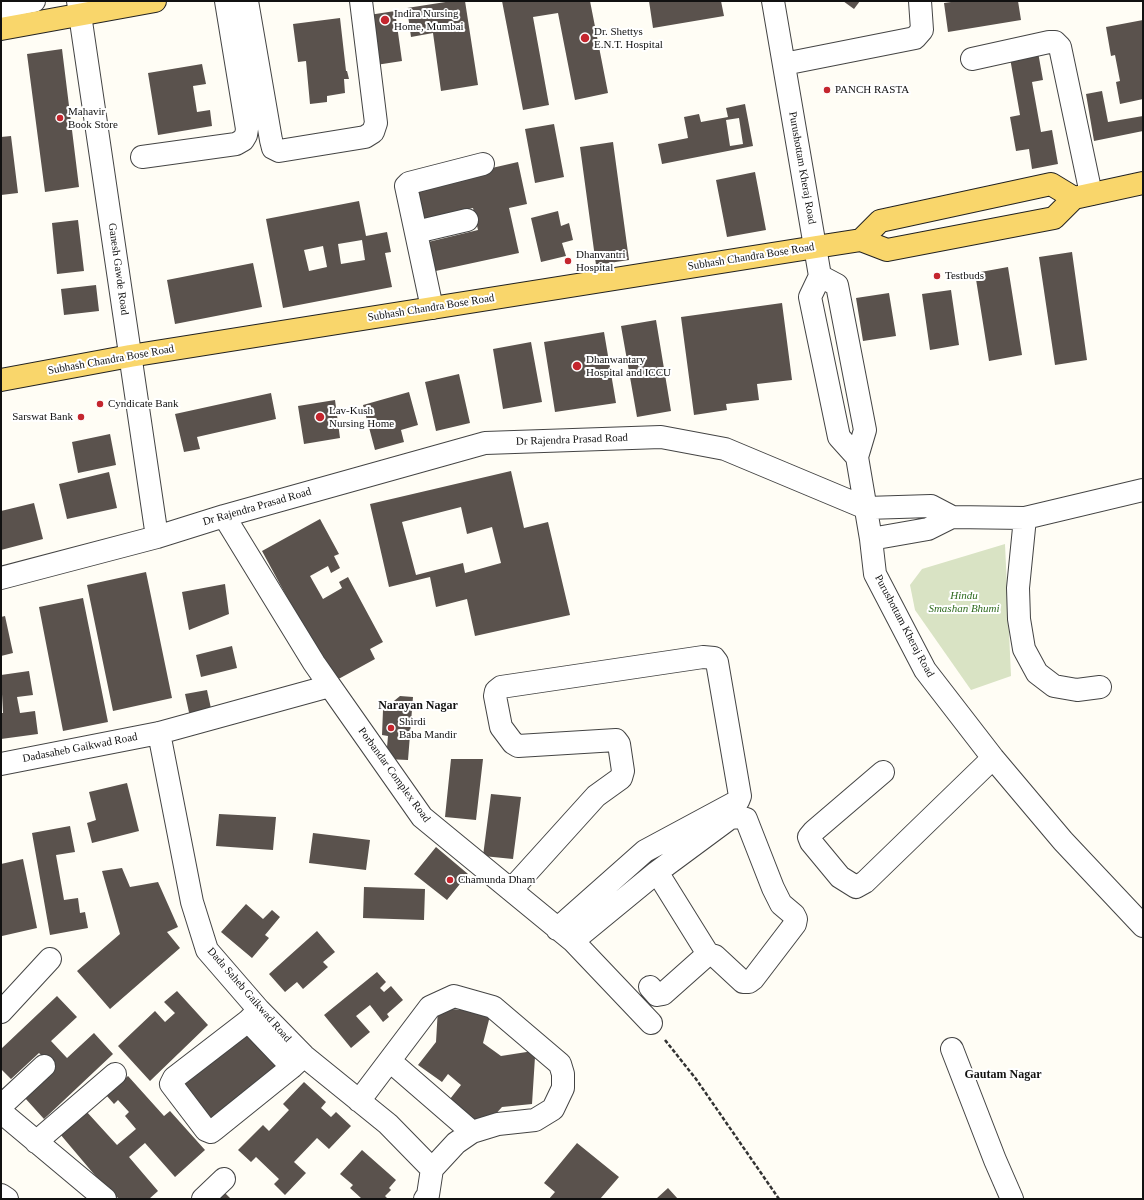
<!DOCTYPE html>
<html>
<head>
<meta charset="utf-8">
<style>
	body { margin:0 }
	#map { position:relative; width:1144px; height:1200px; overflow:hidden; background:#fffdf5; font-family:Georgia,serif }
	canvas { display:block }
	.frame { position:absolute; inset:0; border:2px solid #111; pointer-events:none }
</style>
</head>
<body>
<div id="map">
<canvas width="1144" height="1200"></canvas>
<div class="frame"></div>
</div>
<script>
const context = document.querySelector('canvas').getContext('2d');
context.lineJoin = 'round';
function fillPath(path, color) {
  context.fillStyle = color;
  context.fill(path, 'evenodd');
}
function toPath(rows) {
  const path = new Path2D();
  for (const r of rows) {
    path.moveTo(r[0], r[1]);
    for (let i = 2; i < r.length; i += 2) path.lineTo(r[i], r[i + 1]);
  }
  return path;
}
function trace(path, color, width, dash) {
  context.strokeStyle = color;
  context.lineWidth = width;
  context.lineCap = dash ? 'butt' : 'round';
  context.setLineDash(dash || []);
  context.stroke(path);
}
function drawText(font, color, halo, rows, align = 'center') {
  context.font = font + ' Georgia,serif';
  context.lineWidth = 4;
  context.setLineDash([]);
  context.textBaseline = 'middle';
  context.strokeStyle = halo;
  context.fillStyle = color;
  for (const [text, x, y, turn = 0] of rows) {
    context.save();
    context.translate(x, y);
    context.rotate((+turn || 0) * Math.PI / 180);
    context.textAlign = isNaN(turn) ? turn : align;
    if (halo) context.strokeText(text, 0, 0);
    context.fillText(text, 0, 0);
    context.restore();
  }
}
const cemetery = toPath([
	[1005,544,1011,676,971,690,915,610,910,585,922,569]
]);
const building = toPath([
	[452,1,465,1,478,85,441,91,433,33,411,37,407,8],
	[502,1,590,1,608,93,575,100,558,13,533,17,549,105,523,110],
	[649,1,721,1,724,16,653,28],
	[843,1,860,1,854,9],
	[958,1,1018,1,1021,20,948,32,944,3],
	[395,11,402,61,376,65,369,15],
	[340,18,346,71,347,71,349,79,344,79,345,93,327,96,327,102,310,104,306,61,298,62,293,24],
	[1143,20,1143,99,1120,104,1116,82,1120,81,1115,55,1111,56,1106,27],
	[62,49,79,187,45,192,27,54],
	[1038,52,1043,80,1032,82,1041,132,1052,130,1058,164,1032,169,1029,149,1016,151,1010,117,1020,115,1010,58],
	[202,64,206,84,193,86,197,112,210,110,212,126,158,135,148,73],
	[1102,91,1108,122,1143,116,1143,131,1094,141,1086,94],
	[745,104,753,146,662,164,658,144,688,138,684,117,699,114,701,122,728,117,726,108],
	[739,118,743,144,730,146,726,120],
	[554,124,564,177,535,183,525,129],
	[11,136,18,193,1,195,1,137],
	[613,142,629,260,596,265,580,147],
	[518,162,527,204,509,208,519,253,431,272,424,243,478,230,473,208,416,221,409,187],
	[755,172,766,230,727,237,716,180],
	[359,201,366,236,387,232,391,252,385,253,392,287,283,308,266,219],
	[362,240,365,260,341,264,338,244],
	[323,246,327,267,309,271,304,250],
	[558,211,561,226,569,223,573,240,562,243,566,256,541,262,531,218],
	[78,220,84,271,57,274,52,223],
	[1072,252,1087,360,1055,365,1039,257],
	[253,263,262,307,175,324,167,280],
	[1008,267,1022,355,989,361,975,273],
	[96,285,99,311,64,315,61,289],
	[951,290,959,345,930,350,922,294],
	[889,293,896,336,863,341,856,298],
	[782,303,792,380,757,384,759,400,726,404,727,410,694,415,681,317],
	[656,320,671,411,637,417,621,326],
	[604,332,616,403,555,412,544,342],
	[531,342,542,402,503,409,493,349],
	[459,374,470,423,436,431,425,382],
	[409,392,418,425,401,430,404,442,375,450,363,405],
	[271,393,276,419,197,437,200,449,184,452,175,414],
	[335,400,340,438,304,444,298,406],
	[110,434,116,465,78,473,72,442],
	[511,471,524,528,548,522,570,615,475,636,467,599,436,607,430,577,389,587,370,504],
	[461,507,467,534,492,527,501,563,465,573,463,563,416,575,402,522],
	[109,472,117,508,67,519,59,484],
	[34,503,43,539,1,550,1,511],
	[320,519,339,554,334,556,340,568,331,573,328,566,310,576,323,599,342,588,339,582,348,577,383,642,370,649,375,659,333,682,262,551],
	[146,572,172,698,113,711,87,585],
	[225,584,229,614,189,630,182,592],
	[83,598,108,722,63,731,39,607],
	[5,616,13,653,1,656,1,617],
	[232,646,237,668,201,677,196,655],
	[29,671,33,695,17,697,20,713,35,711,38,734,1,739,1,713,3,713,1,675],
	[207,690,212,713,190,717,185,694],
	[400,696,413,697,408,760,386,759,388,736,382,735,383,710],
	[451,759,483,759,476,820,445,817],
	[127,783,139,831,92,843,87,823,96,820,89,792],
	[491,794,521,797,513,859,483,856],
	[219,814,276,817,273,850,216,846],
	[70,826,75,852,56,855,64,900,78,898,80,913,85,912,88,928,50,935,32,833],
	[313,833,370,840,366,870,309,863],
	[436,847,468,874,447,900,414,874],
	[23,859,37,928,2,936,1,864],
	[122,868,130,887,158,882,178,927,167,932,180,948,110,1009,77,971,120,934,102,871],
	[364,887,425,889,424,920,363,918],
	[246,904,263,919,272,910,280,917,265,935,269,938,252,958,221,932],
	[317,931,335,952,323,962,328,967,303,989,297,982,285,992,269,974],
	[377,972,386,982,380,988,384,992,391,986,403,1000,387,1014,389,1017,383,1022,370,1005,356,1016,370,1032,351,1048,324,1015],
	[177,991,208,1025,150,1081,118,1046,155,1011,165,1022,175,1013,164,1002],
	[57,996,77,1017,51,1041,67,1058,94,1033,113,1054,44,1119,25,1098,55,1069,39,1053,11,1079,1,1069,1,1049],
	[438,1008,491,1012,483,1043,501,1056,533,1051,535,1057,532,1104,502,1107,484,1127,450,1099,461,1085,448,1074,442,1082,418,1065,436,1042],
	[251,1029,284,1070,216,1124,183,1083],
	[128,1076,164,1116,170,1111,205,1150,175,1177,145,1143,129,1157,158,1191,149,1199,119,1199,117,1197,115,1199,60,1134,86,1111,117,1145,136,1129,125,1116,129,1112,118,1100,114,1104,106,1095],
	[304,1082,326,1102,321,1108,331,1117,336,1112,351,1126,329,1149,317,1138,294,1162,306,1173,285,1195,274,1184,279,1179,256,1157,251,1162,238,1150,263,1125,269,1131,289,1110,283,1104],
	[577,1143,619,1177,600,1199,549,1199,555,1192,544,1183],
	[362,1150,396,1180,389,1188,391,1190,385,1196,388,1199,362,1199,350,1188,353,1185,340,1174],
	[668,1188,678,1199,656,1199],
	[222,1190,231,1199,214,1199]
]);
const path = toPath([
	[665,1040,696,1079,779,1199]
]);
const minor = toPath([
	[78,1,157,537],
	[247,1,271,140,273,148,279,151,365,137,373,132,376,123,361,1],
	[773,1,820,276,810,297,839,437,857,457,871,539,875,574,925,670,993,758,1063,841,1143,926],
	[1,8,34,1],
	[972,59,1049,42,1055,42,1060,47,1091,194],
	[784,64,915,38,922,30,920,1],
	[142,157,236,144,243,140,246,135,247,129,226,1],
	[416,232,467,220],
	[820,276,837,285,865,430,857,457],
	[432,308,406,186,409,183,483,164],
	[224,516,314,663,330,686],
	[1025,518,1018,588,1019,619,1024,649,1037,673,1054,686,1077,690,1100,687],
	[871,539,928,529,952,517],
	[1,578,157,537,224,516,485,443,661,437,725,449,866,508,931,506,952,517,1025,518,1143,490],
	[159,733,192,902,207,950,259,1010,304,1056,388,1124,432,1169,428,1195,425,1199],
	[1,764,159,733,330,686,422,817,573,941,651,1023],
	[883,772,814,831,809,837,811,842,840,877,856,887,865,882,993,758],
	[657,872,708,954],
	[511,890,596,796,621,778,623,771,619,744,616,740,518,746,513,743,501,727,495,696,496,691,501,687,703,657,714,658,717,662,740,796,738,801,645,851,557,929],
	[573,941,657,872,730,818,738,817,746,819,773,888,781,904,794,915,796,919,795,924,753,979,749,982,743,982,715,956,708,954,663,994,657,995,650,987],
	[259,1010,248,1021,174,1078,171,1084,206,1130,211,1132,215,1129,292,1067,304,1056],
	[1,1012,50,959],
	[248,1021,292,1067],
	[952,1049,995,1160,1012,1199],
	[390,1061,472,1132],
	[359,1101,430,1007,454,996,493,1007,560,1064,563,1074,563,1088,553,1109,535,1120,498,1124,472,1132,456,1143,432,1169],
	[1,1106,44,1066],
	[1,1112,105,1199],
	[36,1142,115,1074],
	[1,1195,7,1199],
	[203,1199,224,1179]
]);
const major = toPath([
	[1,29,155,1],
	[861,240,880,221,1051,184,1074,198],
	[1,380,130,356,816,247,861,240,887,250,1054,218,1074,198,1143,183]
]);
const markers = [
	[385,20,5,"#c4262e"],
	[585,38,5,"#c4262e"],
	[827,90,4,"#c4262e"],
	[60,118,4,"#c4262e"],
	[568,261,4,"#c4262e"],
	[937,276,4,"#c4262e"],
	[577,366,5,"#c4262e"],
	[100,404,4,"#c4262e"],
	[81,417,4,"#c4262e"],
	[320,417,5,"#c4262e"],
	[391,728,4,"#c4262e"],
	[450,880,4,"#c4262e"]
];
const poiNames = [
	["Indira Nursing",394,14],
	["Home, Mumbai",394,27],
	["Dr. Shettys",594,32],
	["E.N.T. Hospital",594,45],
	["PANCH RASTA",835,90],
	["Mahavir",68,112],
	["Book Store",68,125],
	["Dhanvantri",576,255],
	["Hospital",576,268],
	["Testbuds",945,276],
	["Dhanwantary",586,360],
	["Hospital and ICCU",586,373],
	["Cyndicate Bank",108,404],
	["Lav-Kush",329,411],
	["Nursing Home",329,424],
	["Sarswat Bank",73,417,"right"],
	["Shirdi",399,722],
	["Baba Mandir",399,735],
	["Chamunda Dham",458,880]
];
const streetNames = [
	["Purushottam Kheraj Road",802,168,80],
	["Subhash Chandra Bose Road",751,257,-9],
	["Ganesh Gawde Road",118,269,82],
	["Subhash Chandra Bose Road",431,308,-9],
	["Subhash Chandra Bose Road",111,360,-10],
	["Dr Rajendra Prasad Road",572,440,-2],
	["Dr Rajendra Prasad Road",257,507,-16],
	["Purushottam Kheraj Road",904,626,62],
	["Dadasaheb Gaikwad Road",80,748,-11],
	["Porbandar Complex Road",394,775,54],
	["Dada Saheb Gaikwad Road",249,995,49]
];
const parkNames = [
	["Hindu",964,596],
	["Smashan Bhumi",964,609]
];
const neighbourhoodNames = [
	["Narayan Nagar",418,706],
	["Gautam Nagar",1003,1075]
];
fillPath(cemetery, '#d9e3c4');
fillPath(building, '#5a524d');
trace(minor, '#444', 24);
trace(major, '#222', 24);
trace(path, '#333', 2.5, [4, 2]);
trace(minor, '#fff', 22);
trace(major, '#f9d66b', 22);
for (const [x, y, r, color] of markers) {
  const dot = new Path2D();
  dot.arc(x, y, r, 0, 2 * Math.PI);
  context.fillStyle = color;
  context.fill(dot);
  trace(dot, '#fff', 1.5);
}
drawText('11px', '#111', '#fff', poiNames, 'left');
drawText('11px', '#111', '#fff', streetNames);
drawText('italic 11px', '#2f6b1f', '#fff', parkNames);
drawText('bold 12px', '#111', '#fff', neighbourhoodNames);
</script>
</body>
</html>
